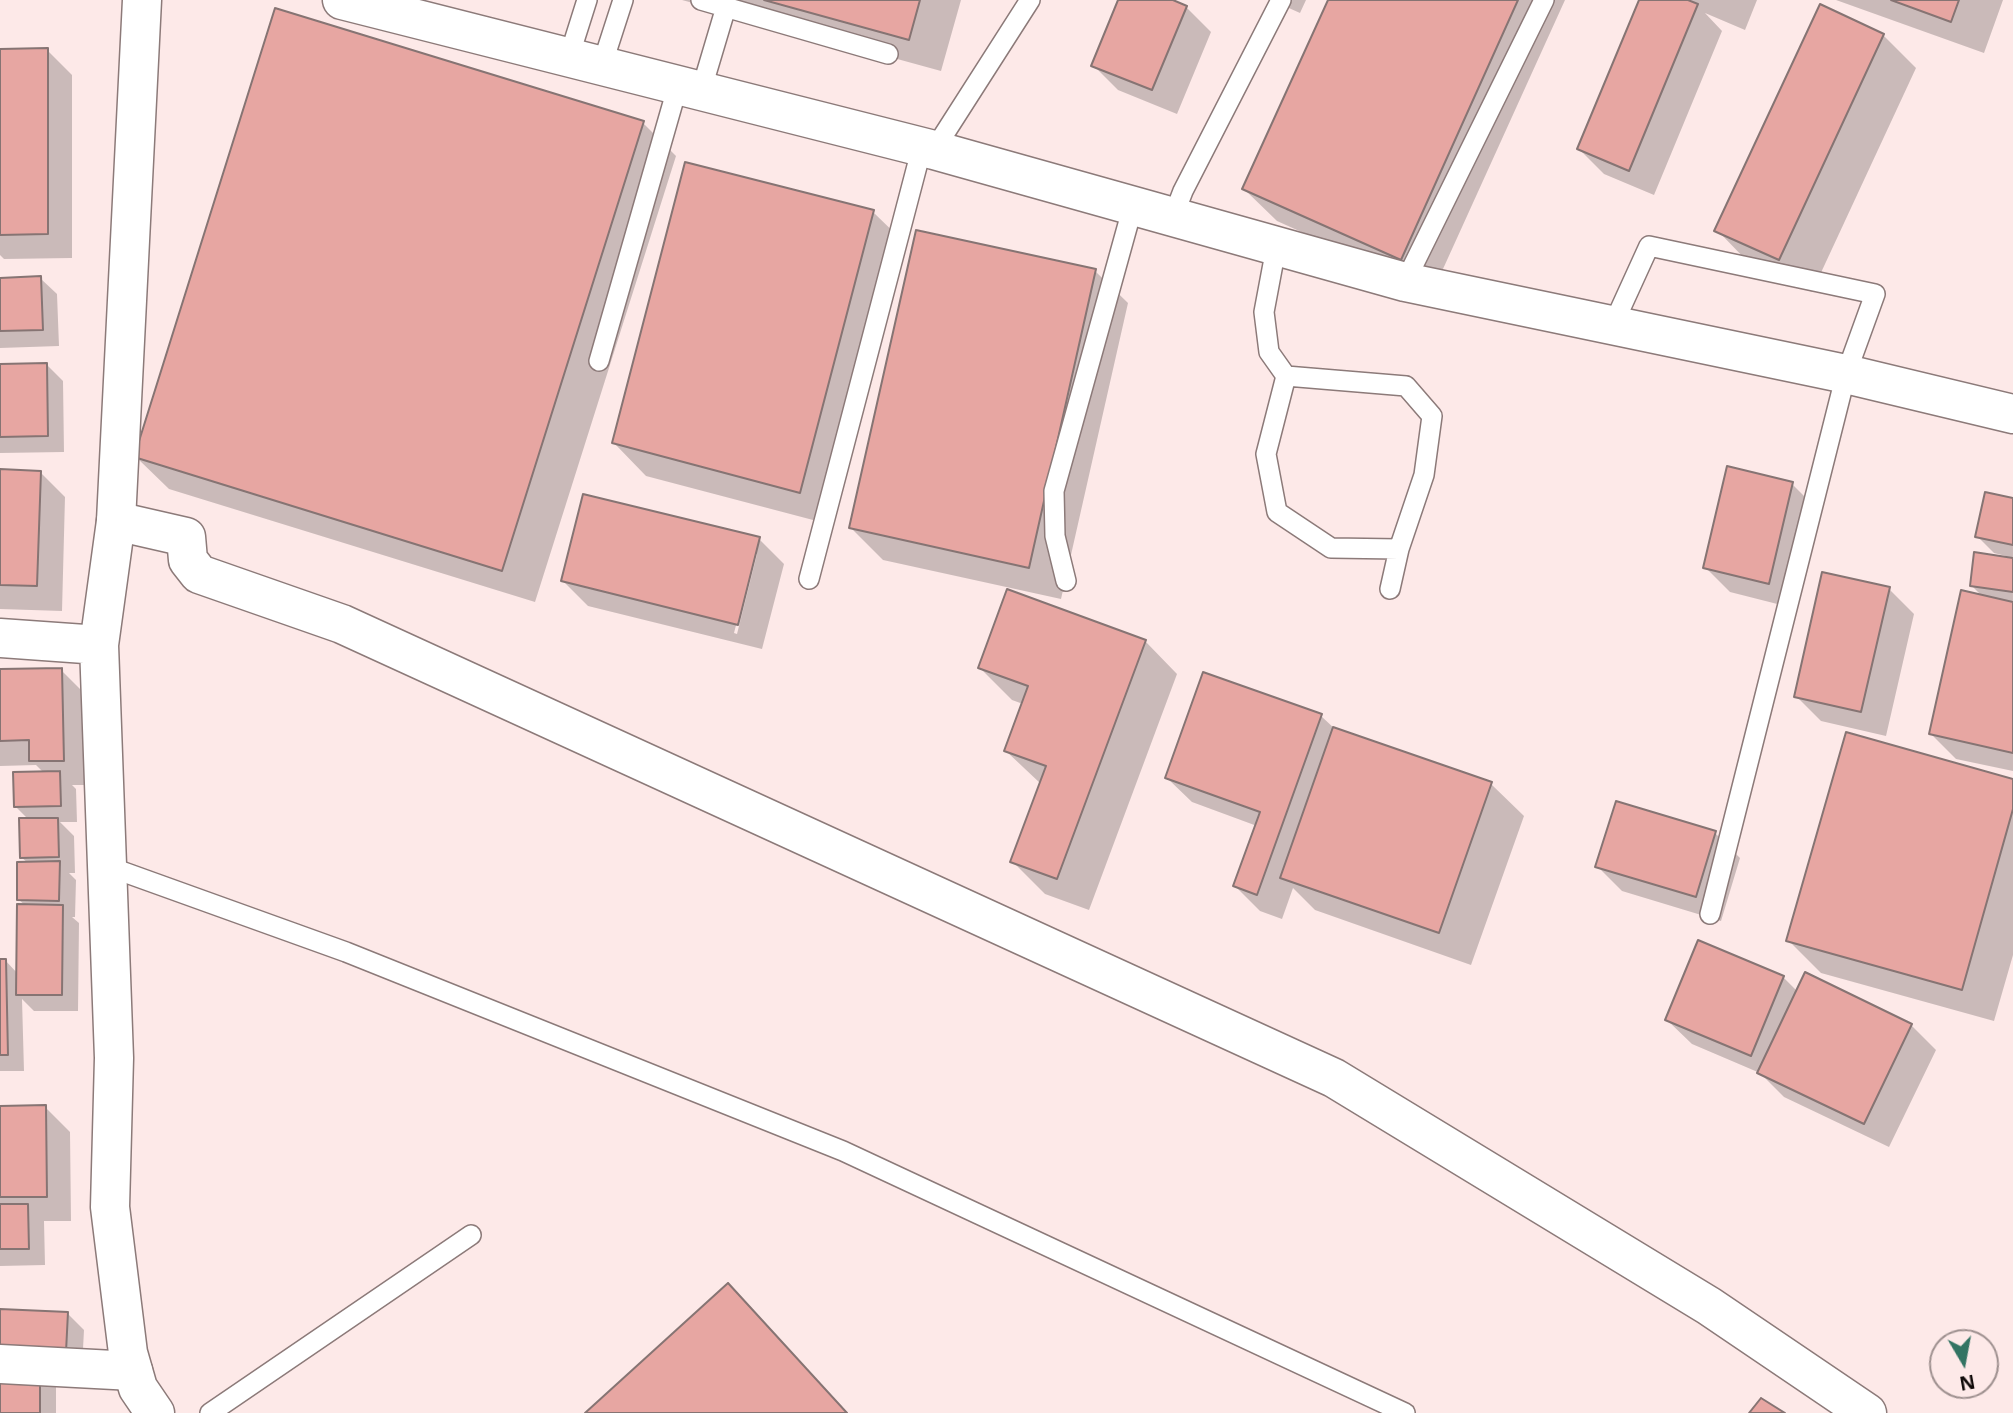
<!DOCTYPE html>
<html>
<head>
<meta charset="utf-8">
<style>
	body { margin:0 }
	#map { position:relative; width:2013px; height:1413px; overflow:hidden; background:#fde9e8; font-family:"Noto Sans",sans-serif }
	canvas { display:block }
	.north { position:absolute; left:1929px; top:1329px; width:70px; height:70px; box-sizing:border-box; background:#fde9e8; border:2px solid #9e908f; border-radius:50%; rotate:170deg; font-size:19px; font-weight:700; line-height:28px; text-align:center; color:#100a09 }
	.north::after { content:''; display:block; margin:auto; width:24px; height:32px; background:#337463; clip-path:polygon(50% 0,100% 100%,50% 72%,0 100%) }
</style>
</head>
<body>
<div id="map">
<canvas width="2013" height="1413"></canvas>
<div class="north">N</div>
</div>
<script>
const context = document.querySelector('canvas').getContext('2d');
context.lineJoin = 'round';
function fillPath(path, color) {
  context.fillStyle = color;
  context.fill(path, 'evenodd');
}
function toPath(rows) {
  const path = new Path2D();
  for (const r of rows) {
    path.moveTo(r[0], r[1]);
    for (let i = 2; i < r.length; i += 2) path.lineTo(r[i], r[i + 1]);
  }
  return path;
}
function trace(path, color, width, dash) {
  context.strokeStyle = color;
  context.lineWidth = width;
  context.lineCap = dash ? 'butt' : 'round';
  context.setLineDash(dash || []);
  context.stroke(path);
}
const shadow = toPath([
	[682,0,961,0,941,71],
	[1120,0,1168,0,1186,7,1211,32,1177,114,1118,90,1093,65],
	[1271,0,1306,0,1300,13],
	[1329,0,1565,0,1433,291,1277,221,1244,189],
	[1641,0,1757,0,1745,30,1705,13,1722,31,1654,195,1604,174,1579,149],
	[1836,0,2003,0,1984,53],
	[1883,35,1916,68,1812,292,1749,263,1717,230],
	[0,50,47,50,72,75,72,258,4,259,0,255],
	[643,123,676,156,535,602,169,489,136,457],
	[873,212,906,244,832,525,646,476,614,443],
	[1095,271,1128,303,1061,599,883,560,851,528],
	[40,278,57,294,59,346,0,348,0,279],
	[46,364,63,381,64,452,0,453,0,366],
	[0,471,40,472,65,497,62,611,0,609],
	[1792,484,1817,509,1793,608,1730,592,1705,567],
	[2013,500,2013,771,1956,759,1931,734,1983,597,1971,585,2006,558,2006,556,1994,553,1977,536],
	[759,539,784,564,762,649,588,606,563,581],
	[754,554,757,554,737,634,734,633],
	[1889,589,1914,614,1886,736,1821,721,1796,696],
	[1145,641,1177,674,1089,910,1045,894,1012,861,1041,784,1006,751,1023,704,1012,700,980,668],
	[61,670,86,695,88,785,72,785,76,789,77,822,60,822,74,836,75,873,69,873,76,880,75,917,72,917,79,923,78,1011,34,1011,22,999,24,1071,0,1071,0,961,5,960,18,974,26,906,19,900,28,863,21,857,29,820,15,806,44,773,36,765,0,766,0,671],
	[1321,716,1335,729,1491,784,1524,816,1471,965,1315,910,1293,888,1282,919,1260,911,1235,886,1257,826,1192,802,1167,778],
	[2013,780,2013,955,1994,1021,1821,973,1788,940],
	[1715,833,1740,858,1721,921,1622,891,1597,866],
	[1783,977,1798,992,1911,1025,1936,1050,1889,1147,1784,1097,1760,1073,1692,1044,1667,1020],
	[0,1107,45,1107,70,1132,71,1221,44,1221,45,1265,0,1266],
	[728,1285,848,1413,587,1413],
	[0,1311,67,1313,84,1330,82,1368],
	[0,1369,56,1386,56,1413,0,1413]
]);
const building = toPath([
	[764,0,920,0,909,40,764,0],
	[1118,0,1173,0,1187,6,1152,90,1091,66,1118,0],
	[1328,0,1518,0,1401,260,1242,189,1328,0],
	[1639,0,1688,0,1698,4,1629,171,1577,149,1639,0],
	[1891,0,1959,0,1951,22,1891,0],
	[1820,4,1884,34,1779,260,1714,231,1820,4],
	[275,8,644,121,502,571,134,457,275,8],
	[48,48,48,234,0,235,0,49,48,48],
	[685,162,874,210,800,493,612,443,685,162],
	[916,230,1096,269,1029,568,849,528,916,230],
	[41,276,43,330,0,331,0,278,41,276],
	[47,363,48,436,0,437,0,364,47,363],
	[1727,466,1793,482,1769,584,1703,568,1727,466],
	[0,469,41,471,37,586,0,585,0,469],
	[1985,492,2013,498,2013,545,1975,537,1985,492],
	[583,494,760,537,738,625,561,581,583,494],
	[1974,552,2013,558,2013,592,1970,586,1974,552],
	[1822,572,1890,587,1861,712,1794,697,1822,572],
	[1007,589,1146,640,1057,879,1010,862,1046,766,1004,751,1028,686,978,668,1007,589],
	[1961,590,2013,602,2013,753,1929,734,1961,590],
	[62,668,64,761,29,761,29,740,0,741,0,669,62,668],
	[1203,672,1322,714,1257,895,1233,886,1260,812,1165,778,1203,672],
	[1333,727,1492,782,1439,933,1280,878,1333,727],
	[1846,732,2013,779,2013,809,1962,990,1786,941,1846,732],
	[60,771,61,806,14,807,13,772,60,771],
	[1616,801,1716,831,1696,897,1595,867,1616,801],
	[19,818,58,818,59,857,20,858,19,818],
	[60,861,59,901,17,900,17,862,60,861],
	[17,904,63,905,62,995,16,995,17,904],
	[1698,940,1784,976,1751,1056,1665,1020,1698,940],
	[0,959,6,959,8,1055,0,1055,0,959],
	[1805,972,1912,1024,1864,1124,1757,1073,1805,972],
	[46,1105,47,1197,0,1197,0,1106,46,1105],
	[0,1204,28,1204,29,1249,0,1249,0,1204],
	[728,1283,847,1413,585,1413,728,1283],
	[0,1309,68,1312,66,1352,0,1349,0,1309],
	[0,1367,40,1368,40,1413,0,1413,0,1367],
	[1761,1398,1785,1413,1749,1413,1761,1398]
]);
const lane = toPath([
	[701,0,888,54],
	[569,57,587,0],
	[602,65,623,0],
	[701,91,726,7],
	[934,150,1030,0],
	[1173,217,1183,191,1281,0],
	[1276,248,1264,312,1269,352,1286,376,1406,386,1432,416,1424,475,1399,549,1390,589],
	[1405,282,1544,0],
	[1613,325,1649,246,1875,294,1846,374,1710,914],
	[599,361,678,85],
	[1286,376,1266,454,1277,512,1331,548,1399,549],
	[809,579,922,147],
	[1066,581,1055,536,1054,491,1133,206],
	[107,866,346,952,843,1151,1405,1413],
	[210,1413,471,1235]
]);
const street = toPath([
	[116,521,186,537,188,560,199,574,342,624,1334,1078,1709,1306,1867,1413],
	[0,1364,133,1371]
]);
const secondary = toPath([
	[342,0,934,150,1405,282,1846,374,2013,414],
	[0,638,99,645,116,521,142,0],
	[99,645,114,1058,110,1207,128,1353,138,1388,155,1413]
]);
fillPath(shadow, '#0003');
fillPath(building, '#e7a6a2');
trace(building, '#867473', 2);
trace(lane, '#8c7a79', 22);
trace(street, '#8c7a79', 41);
trace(secondary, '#8c7a79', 41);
trace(lane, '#fff', 19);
trace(street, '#fff', 38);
trace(secondary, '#fff', 38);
</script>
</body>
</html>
